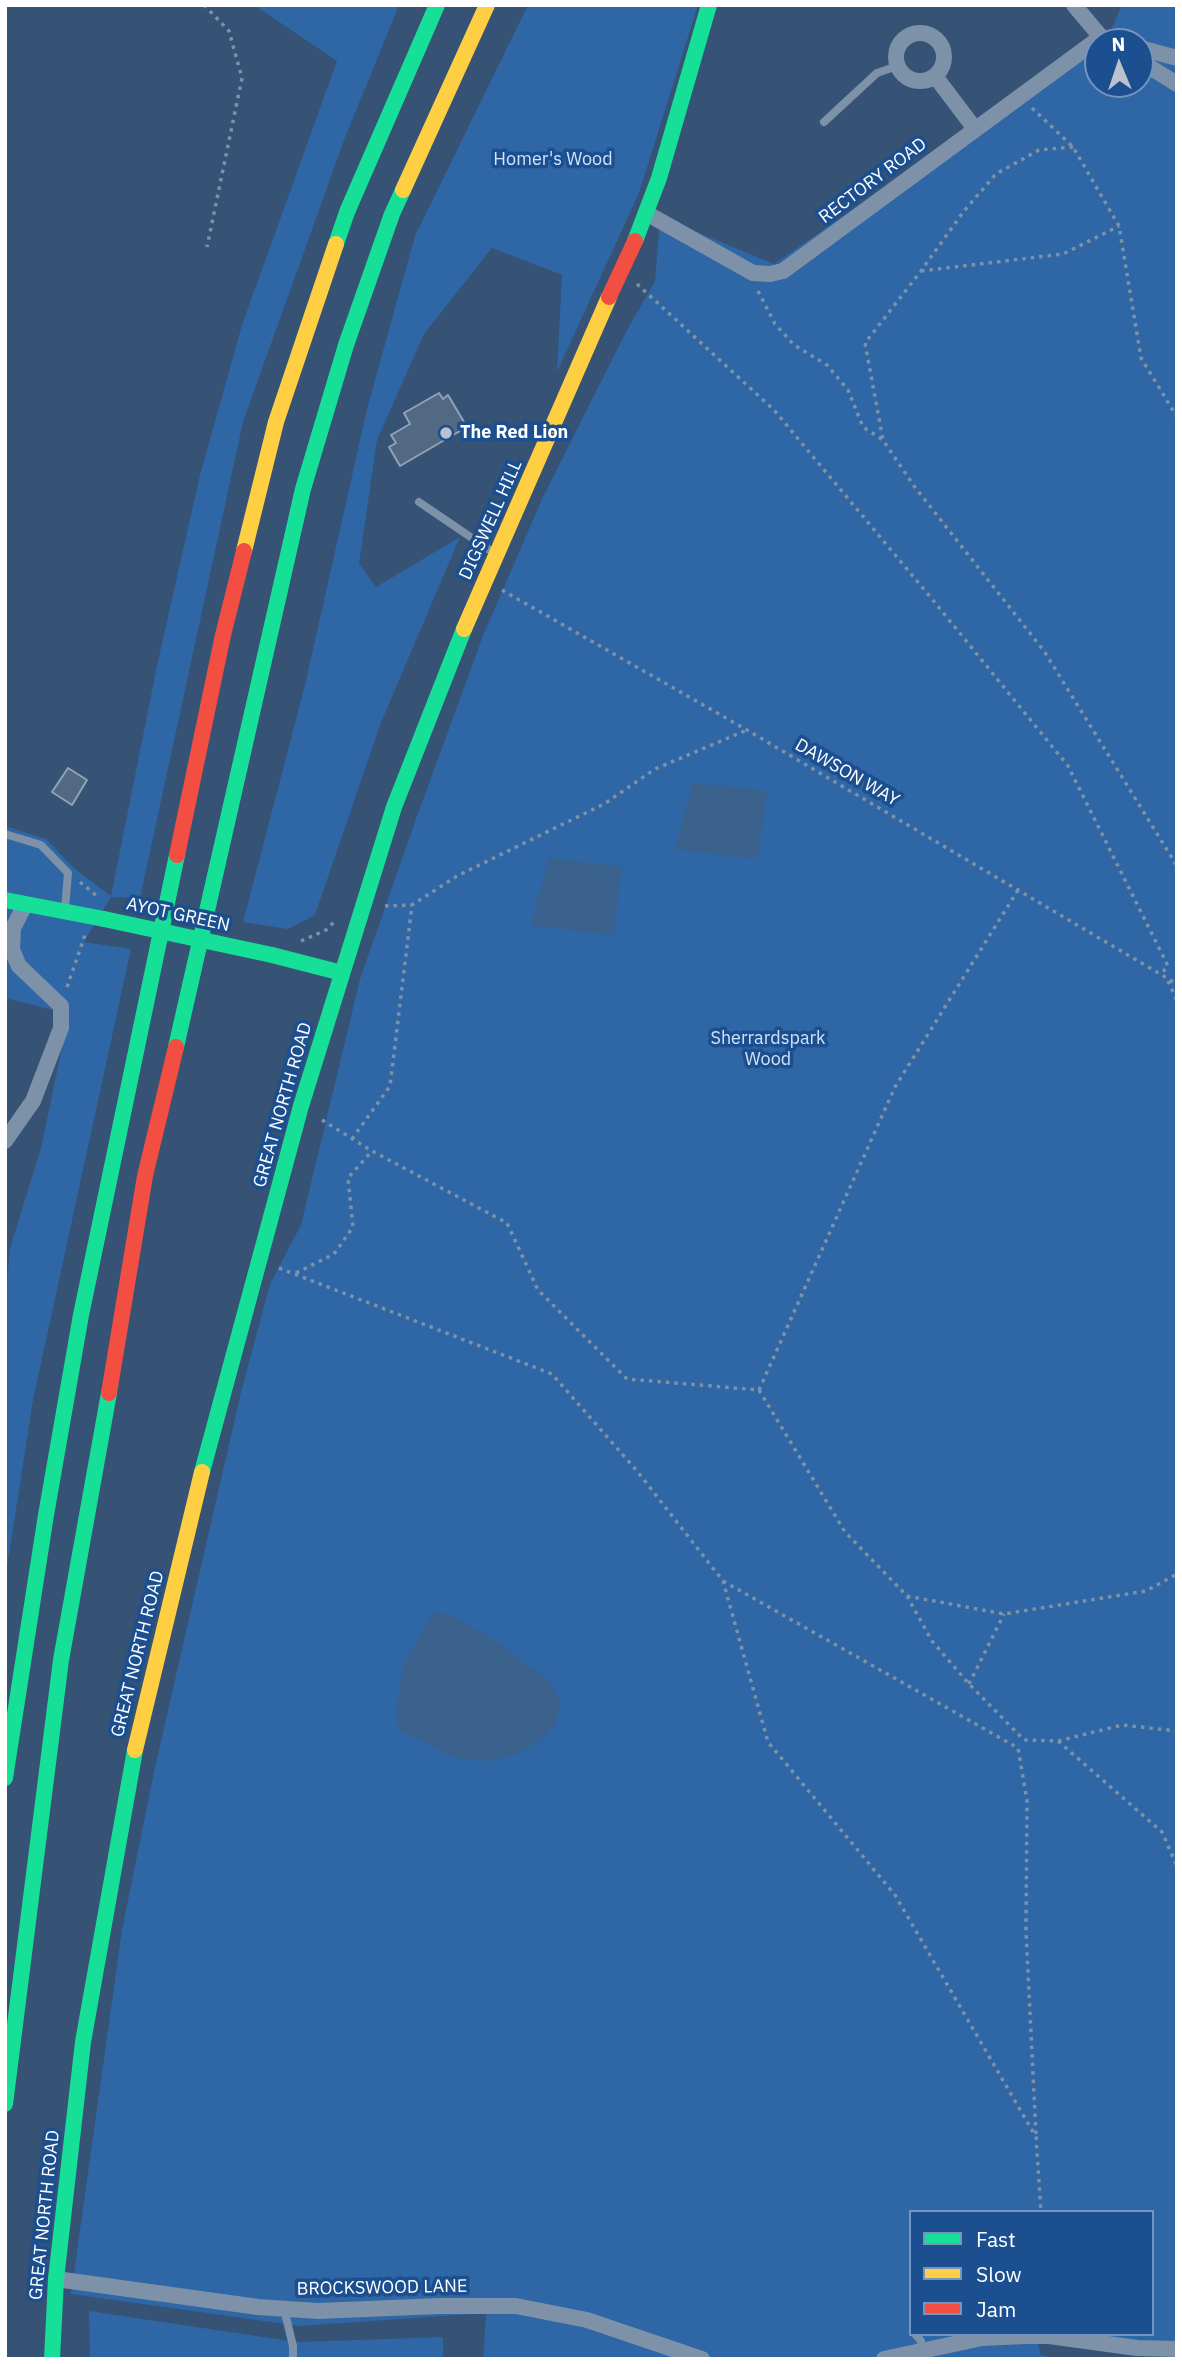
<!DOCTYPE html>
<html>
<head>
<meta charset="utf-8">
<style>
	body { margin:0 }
	#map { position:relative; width:1182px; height:2364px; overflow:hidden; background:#365274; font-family:"IBM Plex Sans",sans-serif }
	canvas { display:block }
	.frame { position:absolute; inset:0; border:7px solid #fff; pointer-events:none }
	.legend { position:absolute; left:909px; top:2210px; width:245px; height:126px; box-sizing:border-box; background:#1b4f8f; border:2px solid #7695bc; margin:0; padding:9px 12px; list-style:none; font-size:21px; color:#fff }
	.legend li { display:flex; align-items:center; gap:14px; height:35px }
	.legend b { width:35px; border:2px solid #7695bc }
	.north { position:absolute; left:1084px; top:28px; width:70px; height:70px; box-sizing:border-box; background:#1b4f8f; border:2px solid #7695bc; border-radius:50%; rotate:358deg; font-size:19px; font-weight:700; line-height:28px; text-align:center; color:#fff }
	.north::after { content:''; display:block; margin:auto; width:24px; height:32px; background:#b9c2ce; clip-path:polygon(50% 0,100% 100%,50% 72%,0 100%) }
</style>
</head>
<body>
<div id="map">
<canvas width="1182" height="2364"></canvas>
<div class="frame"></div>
<ul class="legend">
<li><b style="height:9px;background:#16e098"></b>Fast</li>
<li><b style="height:9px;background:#ffcf43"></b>Slow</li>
<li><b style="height:9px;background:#f24e42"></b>Jam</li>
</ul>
<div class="north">N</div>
</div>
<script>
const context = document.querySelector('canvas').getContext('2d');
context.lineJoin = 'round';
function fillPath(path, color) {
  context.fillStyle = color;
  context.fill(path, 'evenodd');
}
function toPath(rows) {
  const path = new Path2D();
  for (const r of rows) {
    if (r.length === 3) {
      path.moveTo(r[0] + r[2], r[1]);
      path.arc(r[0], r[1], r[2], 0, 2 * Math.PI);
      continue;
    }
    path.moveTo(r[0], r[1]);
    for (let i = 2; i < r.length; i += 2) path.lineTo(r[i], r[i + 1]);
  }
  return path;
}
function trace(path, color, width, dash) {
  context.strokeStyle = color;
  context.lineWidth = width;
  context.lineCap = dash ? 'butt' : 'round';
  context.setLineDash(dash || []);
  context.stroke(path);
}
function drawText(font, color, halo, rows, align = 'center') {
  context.font = font + ' "IBM Plex Sans",sans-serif';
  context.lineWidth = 7;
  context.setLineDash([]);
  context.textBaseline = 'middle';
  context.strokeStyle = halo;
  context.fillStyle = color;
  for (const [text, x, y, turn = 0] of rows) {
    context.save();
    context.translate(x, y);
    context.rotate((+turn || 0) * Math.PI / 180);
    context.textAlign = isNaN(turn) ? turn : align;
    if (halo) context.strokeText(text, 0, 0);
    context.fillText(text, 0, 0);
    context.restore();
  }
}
const green = toPath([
	[254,5,399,5,344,140,243,422,140,898,111,897,84,942,131,949,33,1400,5,1580,5,1305,10,1248,41,1148,69,1014,5,998,5,826,46,839,75,869,111,896,158,661,200,475,242,325,337,61],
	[528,5,698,5,639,193,557,372,562,275,492,248,424,334,377,440,359,564,376,587,460,537,380,725,315,915,288,929,243,922,305,685,367,409,415,236],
	[1122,5,1177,5,1177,2342,1140,2342,1080,2334,1152,2334,1152,2212,911,2212,911,2334,1035,2334,1041,2355,1059,2359,483,2359,486,2313,300,2326,71,2294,122,1930,155,1767,241,1392,270,1284,301,1225,360,979,417,816,484,633,542,499,626,332,655,281,660,217,774,264,1111,30],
	[1098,42,1140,42,1140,84,1098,84],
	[89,2311,297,2342,443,2337,443,2359,90,2359]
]);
const water = toPath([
	[693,783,767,791,757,859,675,849],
	[549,858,622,867,613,935,531,925],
	[437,1612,448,1614,490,1637,551,1682,560,1703,556,1723,540,1741,515,1755,490,1761,456,1758,399,1730,396,1709,404,1665,429,1618]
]);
const building = toPath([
	[439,393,443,399,448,395,467,427,400,466,389,447,396,443,391,435,410,424,404,413,439,393],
	[68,768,87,780,72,805,52,792,68,768]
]);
const path = toPath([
	[204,5,229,31,242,78,207,247],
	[1032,108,1073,147,1119,226,1141,358,1177,417],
	[1073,147,1039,150,996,174,964,211,921,271,865,343,883,440,914,486,1044,651,1177,866],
	[921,271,1063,254,1119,226],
	[637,284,774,410,932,599,1068,766,1168,966,1160,975],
	[758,291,775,324,794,345,827,365,848,390,863,427,883,440],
	[502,590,747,730,1177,984],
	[80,882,98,897],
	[385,906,412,905],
	[301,941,326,930,336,920],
	[1168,981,1177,1001],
	[67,987,85,935],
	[322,1120,372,1151,507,1223,538,1290,627,1379,759,1390,845,1532,907,1596,932,1641,969,1684,1024,1740,1058,1741,1162,1832,1177,1866],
	[352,1139,390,1086,412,905,457,876,604,804,655,769,747,730],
	[279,1268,552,1374,637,1471,723,1581,768,1742,895,1895,1036,2137,1041,2212],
	[296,1273,334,1254,353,1227,348,1178,372,1151],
	[759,1390,895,1087,1018,890],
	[723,1581,1018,1748,1027,1801,1026,1931,1036,2135],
	[907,1596,1004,1614,1146,1591,1177,1574],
	[969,1684,1004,1614],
	[1058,1741,1122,1725,1177,1731]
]);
const lane = toPath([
	[824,122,877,73,897,66],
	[419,502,494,553],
	[5,834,41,845,68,873,65,909],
	[284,2309,293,2346,293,2359],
	[915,2334,921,2341,922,2354]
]);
const street = toPath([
	[1074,5,1101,37,1109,39],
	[920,57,24],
	[1140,48,1177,58],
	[1140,61,1177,84],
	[935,76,975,129],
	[646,213,753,273,770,274,783,271,1101,37,1109,42],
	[5,1141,33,1101,61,1028,61,1006,19,966,12,950,13,928,25,905],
	[56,2279,258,2307,318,2311,439,2306,516,2306,587,2320,702,2359],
	[884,2359,982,2338,1026,2336,1049,2336,1137,2348,1177,2349]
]);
const fast = toPath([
	[635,241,659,178,709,5],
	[336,244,347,212,437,5],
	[5,900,104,919],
	[272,955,342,973],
	[176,1047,303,489,346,345,392,214,403,190],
	[202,1472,301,1106,394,807,464,629],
	[5,1778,46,1515,81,1315,177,855],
	[5,2104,61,1660,109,1393],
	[52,2359,56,2279,83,2042,135,1750]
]);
const slow = toPath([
	[403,190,487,5],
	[244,551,276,422,336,244],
	[464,629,609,297],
	[135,1750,202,1472]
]);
const jam = toPath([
	[177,855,223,635,244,551],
	[109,1393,145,1176,176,1047]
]);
const fastBridge = toPath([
	[104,919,272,955]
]);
const jamBridge = toPath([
	[609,297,635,241]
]);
const markers = [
	[446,433,7,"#b9c2ce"]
];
const parkNames = [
	["Homer's Wood",553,160],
	["Sherrardspark",768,1039],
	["Wood",768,1060]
];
const streetNames = [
	["RECTORY ROAD",873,181,-37],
	["DIGSWELL HILL",491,520,-66],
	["DAWSON WAY",847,773,30],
	["AYOT GREEN",178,915,12],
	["GREAT NORTH ROAD",283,1105,-74],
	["GREAT NORTH ROAD",138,1654,-76],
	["GREAT NORTH ROAD",45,2215,-84],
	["BROCKSWOOD LANE",382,2288,-1]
];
const poiNames = [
	["The Red Lion",460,433]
];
fillPath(green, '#2f66a5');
fillPath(water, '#3b618d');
fillPath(building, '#526984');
trace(building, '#92a2b6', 2);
trace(path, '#7d92a8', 3.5, [3.5, 5]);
trace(lane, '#7d92a8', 8);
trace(street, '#7d92a8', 16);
trace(fast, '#16e098', 16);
trace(slow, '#ffcf43', 16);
trace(jam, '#f24e42', 16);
trace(fastBridge, '#16e098', 16);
trace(jamBridge, '#f24e42', 16);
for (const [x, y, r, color] of markers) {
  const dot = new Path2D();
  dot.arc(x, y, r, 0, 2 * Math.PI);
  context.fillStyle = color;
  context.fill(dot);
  trace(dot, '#1b4f8f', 2.5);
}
drawText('18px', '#cfe3fa', '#1b4f8f', parkNames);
drawText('18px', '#fff', '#1b4f8f', streetNames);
drawText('bold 18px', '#fff', '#1b4f8f', poiNames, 'left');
</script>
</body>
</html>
